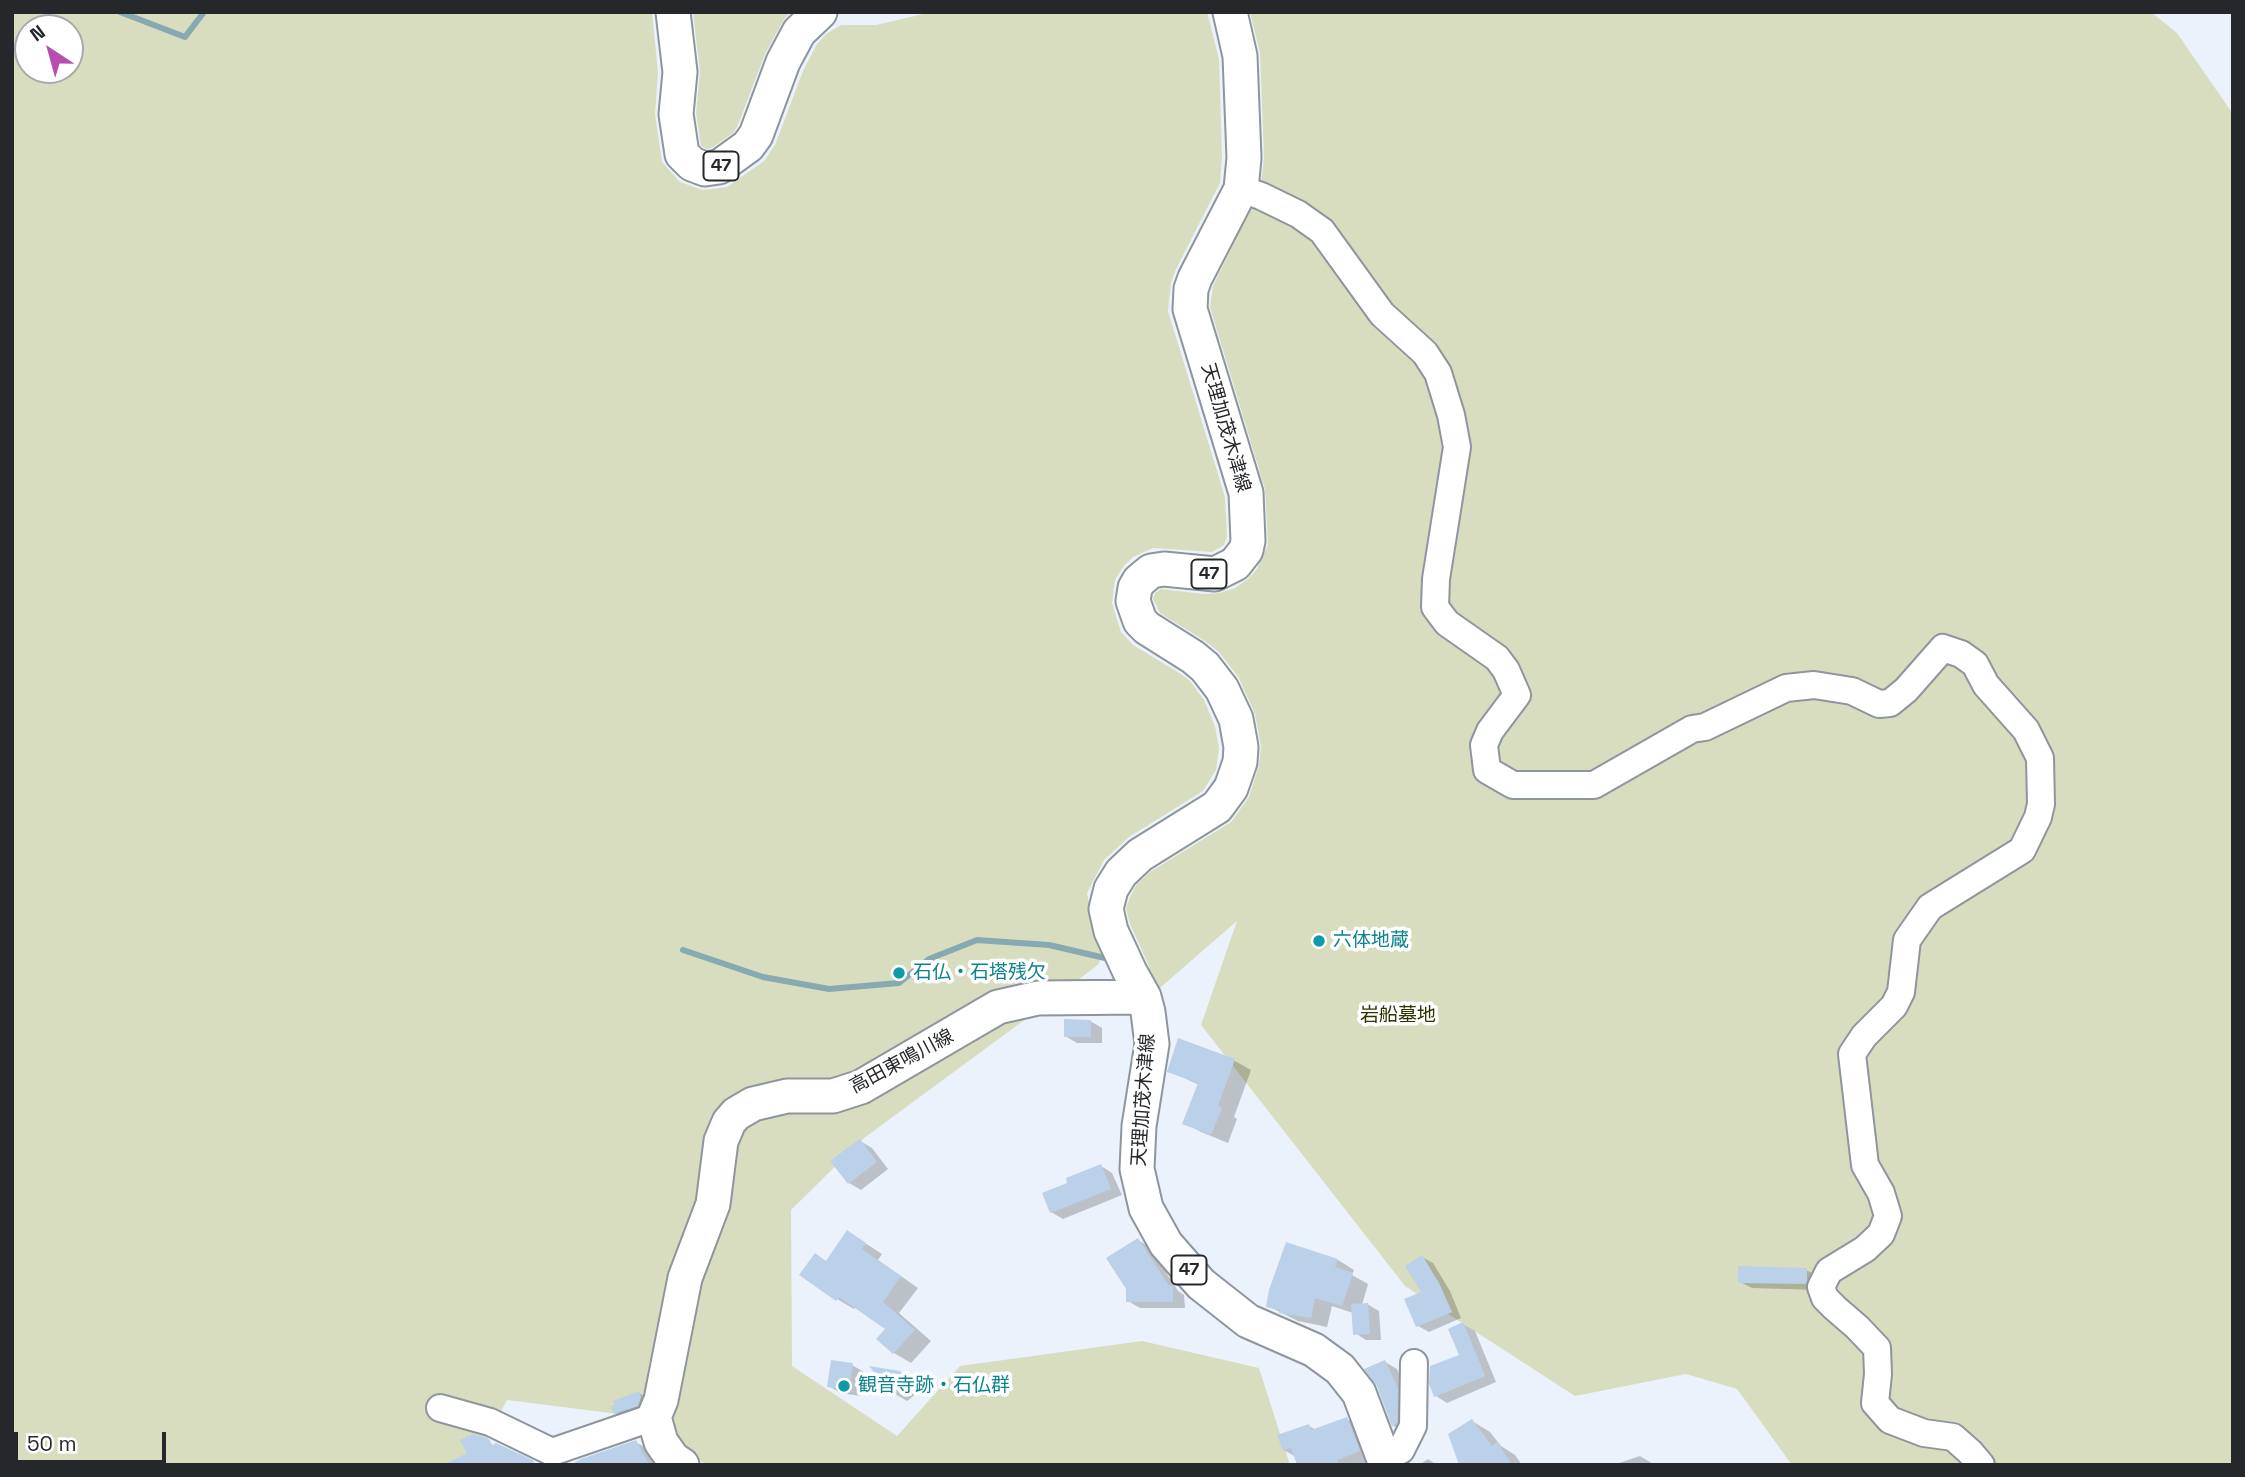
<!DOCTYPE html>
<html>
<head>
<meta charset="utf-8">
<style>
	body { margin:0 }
	#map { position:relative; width:2245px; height:1477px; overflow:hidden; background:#ebf2fb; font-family:"Space Grotesk",sans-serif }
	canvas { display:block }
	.frame { position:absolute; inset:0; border:14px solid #25282b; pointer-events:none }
	.north { position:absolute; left:14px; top:14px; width:70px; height:70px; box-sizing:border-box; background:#fff; border:2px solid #a8a9aa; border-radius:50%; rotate:324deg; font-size:19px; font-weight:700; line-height:28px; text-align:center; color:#25282b }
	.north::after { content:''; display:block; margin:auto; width:24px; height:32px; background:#b74eb1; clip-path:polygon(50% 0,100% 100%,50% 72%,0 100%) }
	.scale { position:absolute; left:14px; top:1432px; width:152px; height:32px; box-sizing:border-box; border:4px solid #25282b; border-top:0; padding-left:9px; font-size:21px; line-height:24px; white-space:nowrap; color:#25282b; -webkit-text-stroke:5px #fff; paint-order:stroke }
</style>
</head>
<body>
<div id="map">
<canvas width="2245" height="1477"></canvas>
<div class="frame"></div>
<div class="north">N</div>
<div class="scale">50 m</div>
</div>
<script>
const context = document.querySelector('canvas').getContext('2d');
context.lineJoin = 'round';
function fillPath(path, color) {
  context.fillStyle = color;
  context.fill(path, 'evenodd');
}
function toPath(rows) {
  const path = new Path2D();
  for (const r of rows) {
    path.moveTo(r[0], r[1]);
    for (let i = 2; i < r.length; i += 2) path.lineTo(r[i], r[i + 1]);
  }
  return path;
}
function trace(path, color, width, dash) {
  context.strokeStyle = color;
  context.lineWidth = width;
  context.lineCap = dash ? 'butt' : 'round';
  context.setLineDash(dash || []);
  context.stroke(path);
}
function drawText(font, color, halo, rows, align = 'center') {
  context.font = font + ' "Space Grotesk","Noto Sans JP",sans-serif';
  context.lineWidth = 7;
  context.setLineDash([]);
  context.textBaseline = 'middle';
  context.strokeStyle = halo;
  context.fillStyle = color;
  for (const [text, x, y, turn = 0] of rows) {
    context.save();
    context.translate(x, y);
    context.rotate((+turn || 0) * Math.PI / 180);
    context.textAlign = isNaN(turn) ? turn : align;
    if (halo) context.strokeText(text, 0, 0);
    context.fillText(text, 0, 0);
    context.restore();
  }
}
const green = toPath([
	[12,12,652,12,658,72,655,114,662,162,680,182,703,190,727,187,764,161,775,145,803,71,817,44,826,34,841,25,876,25,932,12,1207,12,1219,59,1222,157,1220,183,1176,269,1171,283,1168,311,1225,497,1227,537,1224,545,1212,552,1153,548,1133,557,1123,567,1115,580,1112,603,1121,632,1133,645,1181,674,1190,681,1204,700,1215,726,1219,748,1216,770,1203,791,1129,837,1104,860,1087,893,1091,915,1103,941,1099,964,1070,986,856,1076,749,1092,701,1201,642,1417,507,1400,473,1465,12,1465],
	[28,28,70,28,70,70,28,70],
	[693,12,790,12,783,21,765,54,738,125,734,132,712,148,707,149,701,146,696,113,700,72],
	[1250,12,2151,12,2177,33,2233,114,2233,1465,1792,1465,1737,1389,1686,1374,1575,1396,1405,1286,1201,1025,1237,921,1154,993,1149,966,1130,924,1126,909,1130,897,1136,885,1150,872,1231,822,1249,797,1259,765,1261,746,1255,714,1239,678,1219,652,1205,641,1160,613,1153,599,1155,593,1161,589,1204,594,1219,593,1235,588,1248,579,1257,569,1268,545,1265,489,1210,307,1213,286,1260,189,1264,158,1260,53],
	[1034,1013,864,1138,791,1210,792,1366,897,1436,960,1366,1142,1341,1259,1368,1290,1465,707,1465,683,1449,673,1436,669,1418,698,1282,734,1144,745,1125,1003,1020]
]);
const shadow = toPath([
	[1090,1021,1102,1028,1102,1043,1077,1043,1065,1036],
	[1179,1041,1235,1061,1251,1070,1234,1117,1237,1119,1228,1143,1201,1132,1184,1123,1199,1085,1169,1071],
	[860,1141,872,1148,888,1169,861,1190,849,1183],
	[1101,1166,1112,1173,1122,1195,1063,1219,1051,1212,1070,1184],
	[848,1232,882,1254,878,1260,918,1288,899,1313,931,1341,911,1363,894,1353,878,1339,887,1329,856,1307,854,1309,837,1299,827,1262],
	[1138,1240,1150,1247,1178,1291,1184,1295,1185,1308,1140,1308,1128,1301],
	[1287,1245,1338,1260,1354,1270,1352,1275,1368,1284,1362,1305,1367,1304,1379,1311,1381,1340,1366,1340,1355,1333,1353,1313,1332,1306,1327,1327,1298,1321,1268,1306],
	[1422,1257,1433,1263,1450,1291,1461,1318,1429,1332,1418,1326,1423,1293],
	[1806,1270,1818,1276,1817,1290,1752,1288,1740,1282],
	[1463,1324,1475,1331,1496,1382,1447,1403,1436,1396,1461,1356],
	[1385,1362,1397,1369,1409,1397,1406,1433,1394,1426,1378,1385],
	[852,1365,864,1372,861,1396,840,1393,829,1386],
	[900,1372,912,1380,921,1390,907,1401,895,1394],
	[639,1393,650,1400,628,1420,616,1413],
	[1347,1419,1365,1429,1379,1465,1299,1465,1296,1457,1284,1450,1309,1426,1316,1430],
	[1472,1421,1490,1432,1501,1446,1515,1455,1522,1465,1461,1465],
	[635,1442,652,1451,659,1465,571,1465],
	[1640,1456,1655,1465,1613,1465],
	[1428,1459,1437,1465,1419,1465]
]);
const stream = toPath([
	[120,12,185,37,204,12],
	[683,950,763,977,829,989,899,983,929,959,977,940,1049,945,1105,958]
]);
const building = toPath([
	[1064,1019,1091,1020,1091,1037,1064,1037],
	[1178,1038,1235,1059,1218,1106,1222,1108,1211,1135,1182,1124,1198,1083,1167,1072],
	[860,1139,877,1162,848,1184,830,1161],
	[1101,1164,1111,1189,1050,1213,1042,1193,1067,1183,1066,1178],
	[847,1230,866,1243,862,1249,901,1276,883,1302,915,1330,893,1354,876,1339,885,1329,839,1297,836,1301,799,1275,815,1253,826,1261],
	[1138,1238,1169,1286,1173,1286,1173,1302,1126,1302,1126,1289,1106,1258],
	[1286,1242,1338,1259,1335,1267,1353,1273,1342,1306,1315,1298,1311,1318,1279,1313,1280,1310,1266,1307,1269,1290],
	[1422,1255,1439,1283,1452,1312,1416,1327,1404,1299,1421,1292,1405,1266],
	[1738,1266,1807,1268,1807,1281,1806,1284,1738,1283],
	[1368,1303,1370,1334,1353,1335,1351,1304],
	[1463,1322,1485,1376,1434,1397,1429,1384,1430,1366,1459,1355,1448,1329],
	[831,1360,853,1363,849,1390,827,1387],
	[1385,1360,1398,1389,1397,1422,1392,1427,1377,1386,1364,1369],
	[869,1366,900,1371,910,1382,894,1396],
	[639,1391,641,1397,638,1406,614,1414,611,1406,615,1405,613,1401],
	[1347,1417,1360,1451,1337,1460,1338,1465,1297,1465,1291,1448,1283,1451,1277,1435,1309,1424,1311,1430],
	[1472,1419,1492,1446,1497,1442,1512,1465,1459,1465,1448,1434],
	[473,1434,489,1439,492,1445,496,1443,533,1460,535,1465,443,1465,467,1453,460,1440],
	[636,1440,649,1465,570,1465,581,1459]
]);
const minor = toPath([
	[1241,189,1261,196,1298,214,1322,231,1382,314,1425,353,1438,373,1451,415,1457,447,1436,579,1435,607,1447,623,1497,658,1506,670,1517,695,1490,731,1484,745,1487,770,1513,785,1594,785,1692,729,1705,727,1786,688,1814,685,1852,691,1879,704,1890,703,1906,690,1943,648,1961,654,1975,664,1986,685,2026,730,2040,758,2041,804,2038,817,2022,850,1930,907,1907,940,1901,992,1894,1006,1864,1036,1852,1054,1865,1165,1881,1193,1888,1216,1881,1234,1865,1249,1829,1271,1821,1287,1825,1298,1835,1308,1857,1327,1877,1348,1878,1374,1875,1403,1890,1420,1924,1433,1953,1437,1970,1452,1981,1465],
	[440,1408,490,1422,552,1452,654,1417],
	[1382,1457,1401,1450,1413,1426,1414,1363]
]);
const major = toPath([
	[673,12,680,72,676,114,682,154,692,164,705,169,719,167,748,146,756,135,783,62,799,32,820,12],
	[1230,12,1240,56,1244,158,1241,189,1195,278,1191,289,1190,309,1246,493,1248,541,1246,550,1235,564,1215,574,1164,569,1151,571,1139,581,1135,588,1133,601,1140,621,1147,628,1193,657,1205,667,1222,689,1236,719,1241,747,1240,762,1231,788,1217,807,1140,855,1121,873,1111,889,1106,909,1111,931,1130,972,1144,997,1148,1012,1152,1044,1139,1126,1137,1169,1146,1208,1166,1244,1201,1284,1248,1321,1314,1350,1340,1369,1359,1393,1386,1465],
	[682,1465,673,1459,661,1442,654,1417,661,1400,685,1278,713,1204,721,1141,729,1122,736,1114,753,1104,787,1096,833,1096,861,1087,998,1007,1038,998,1144,997]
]);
const markers = [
	[1319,941,7,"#0f9aa8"],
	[899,973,7,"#0f9aa8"],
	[844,1386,7,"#0f9aa8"]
];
const shields = [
	[721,166,35],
	[1209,574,35],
	[1189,1270,35]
];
const shieldNames = [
	["47",721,166],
	["47",1209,574],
	["47",1189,1270]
];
const streetNames = [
	["天理加茂木津線",1225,428,74],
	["高田東鳴川線",902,1062,-28],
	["天理加茂木津線",1144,1100,-86]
];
const cultureNames = [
	["六体地蔵",1333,941],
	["石仏・石塔残欠",913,973],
	["観音寺跡・石仏群",858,1386]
];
const parkNames = [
	["岩船墓地",1398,1016]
];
fillPath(green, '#d9ddc0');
fillPath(shadow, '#0003');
trace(stream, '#86a9b2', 6);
fillPath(building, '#bbd1e9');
trace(minor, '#8e969d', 30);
trace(major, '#8e969d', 37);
trace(minor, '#fff', 26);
trace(major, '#fff', 33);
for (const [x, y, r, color] of markers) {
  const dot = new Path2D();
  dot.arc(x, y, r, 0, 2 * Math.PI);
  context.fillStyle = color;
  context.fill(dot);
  trace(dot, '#fff', 2.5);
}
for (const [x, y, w] of shields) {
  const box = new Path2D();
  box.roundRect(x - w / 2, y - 14.5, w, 29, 5);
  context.fillStyle = '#fff';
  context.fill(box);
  trace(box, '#25282b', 2);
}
drawText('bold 18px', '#25282b', null, shieldNames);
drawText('19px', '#25282b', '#fff', streetNames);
drawText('19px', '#0d838f', '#fff', cultureNames, 'left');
drawText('19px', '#303400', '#fff', parkNames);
</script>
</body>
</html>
